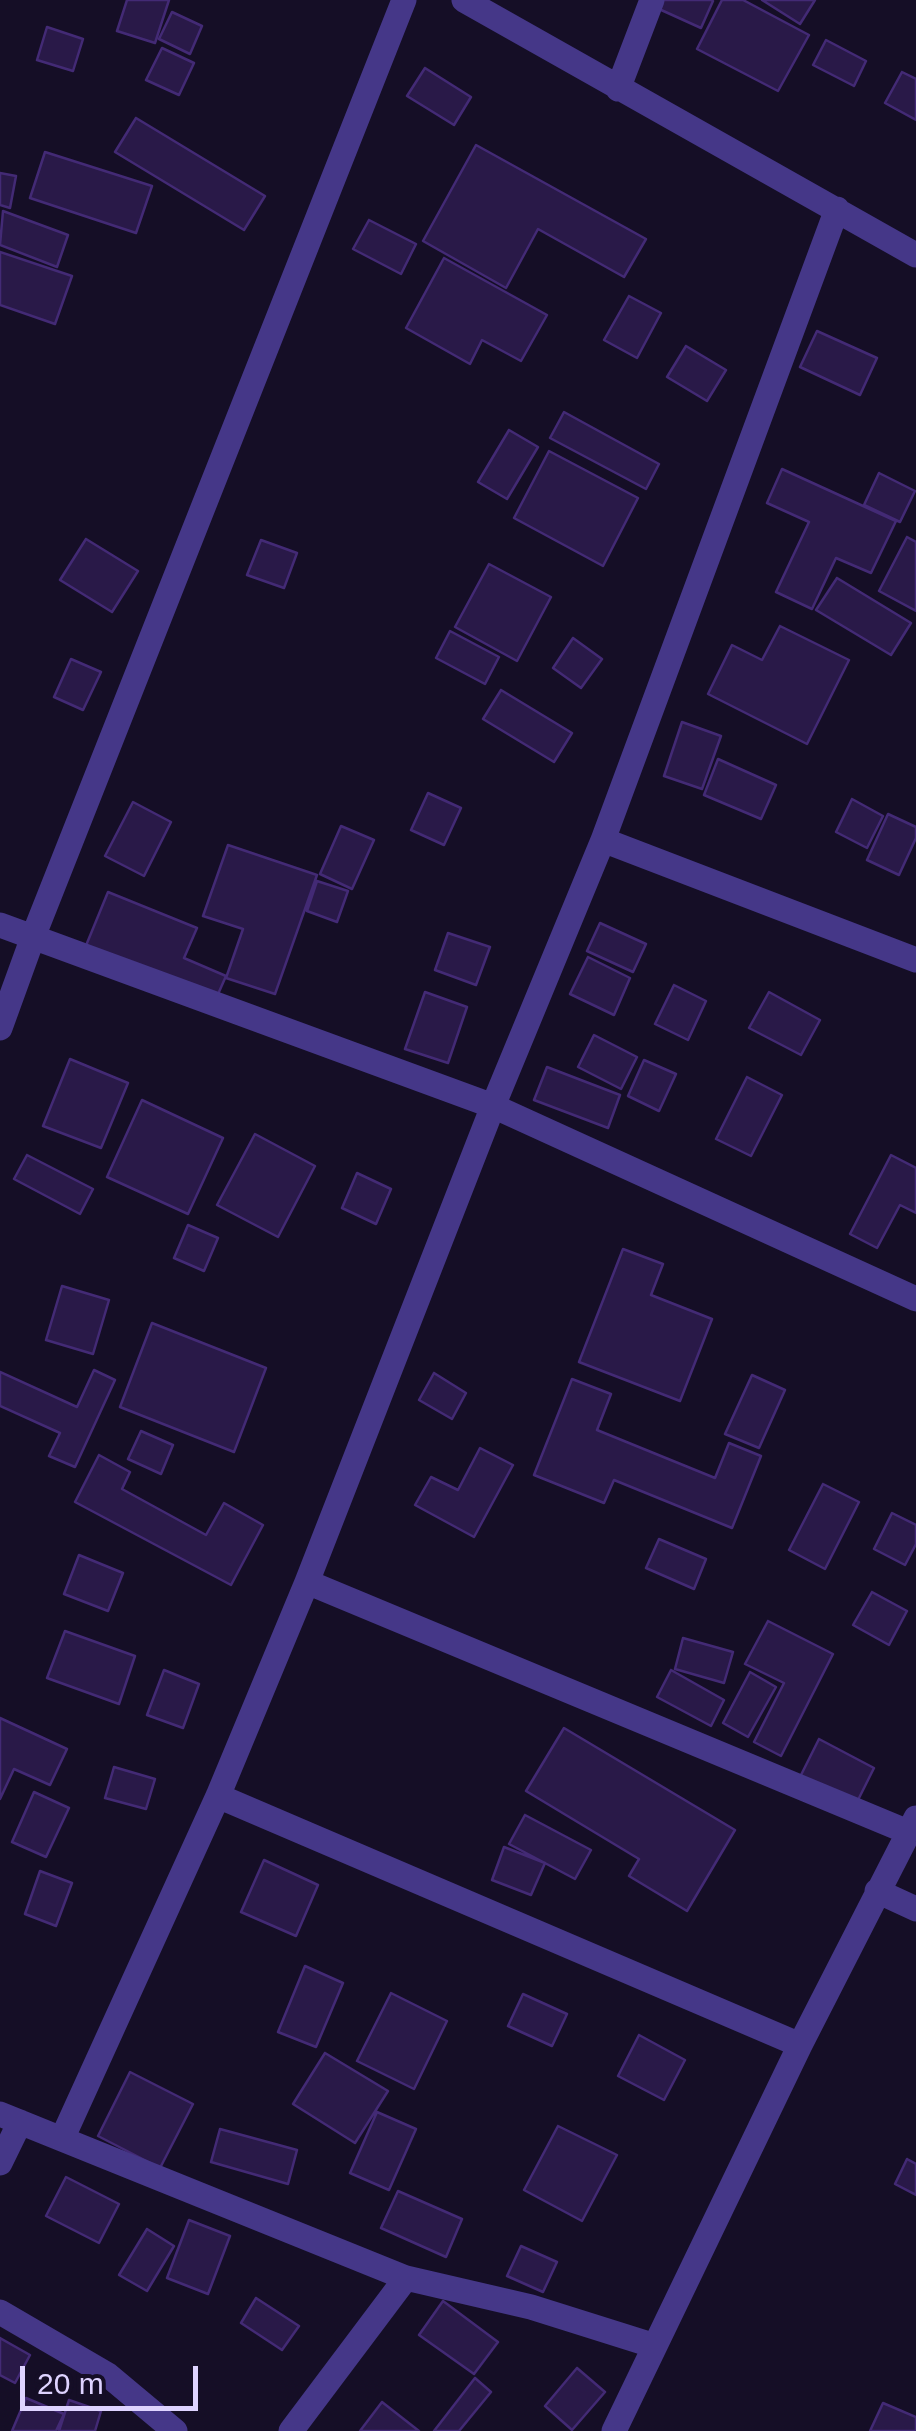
<!DOCTYPE html>
<html>
<head>
<meta charset="utf-8">
<style>
	body { margin:0 }
	#map { position:relative; width:916px; height:2431px; overflow:hidden; background:#150e26; font-family:Helvetica,sans-serif }
	canvas { display:block }
	.scale { position:absolute; left:20px; top:2366px; width:178px; height:45px; box-sizing:border-box; border:5px solid #ded3ff; border-top:0; padding-left:12px; font-size:30px; line-height:35px; white-space:nowrap; color:#ded3ff; -webkit-text-stroke:8px #150e26; paint-order:stroke }
</style>
</head>
<body>
<div id="map">
<canvas width="916" height="2431"></canvas>
<div class="scale">20 m</div>
</div>
<script>
const context = document.querySelector('canvas').getContext('2d');
context.lineJoin = 'round';
function fillPath(path, color) {
  context.fillStyle = color;
  context.fill(path, 'evenodd');
}
function toPath(rows) {
  const path = new Path2D();
  for (const r of rows) {
    path.moveTo(r[0], r[1]);
    for (let i = 2; i < r.length; i += 2) path.lineTo(r[i], r[i + 1]);
  }
  return path;
}
function trace(path, color, width, dash) {
  context.strokeStyle = color;
  context.lineWidth = width;
  context.lineCap = dash ? 'butt' : 'round';
  context.setLineDash(dash || []);
  context.stroke(path);
}
const building = toPath([
	[127,0,169,0,155,43,117,31,127,0],
	[663,0,711,0,713,1,701,28,659,9,663,0],
	[722,0,743,0,809,35,778,91,697,49,722,0],
	[762,0,815,0,800,24,762,0],
	[172,12,202,26,190,54,159,39,172,12],
	[47,27,83,39,73,71,37,60,47,27],
	[826,40,866,61,854,86,813,65,826,40],
	[162,48,194,63,179,95,146,80,162,48],
	[425,68,471,97,454,125,407,96,425,68],
	[902,72,916,79,916,120,885,103,902,72],
	[136,118,265,196,244,230,115,152,136,118],
	[476,145,646,239,624,277,538,229,506,288,423,241,476,145],
	[45,152,152,186,136,233,30,198,45,152],
	[0,173,16,176,10,208,0,205,0,173],
	[3,211,68,235,57,267,0,245,3,211],
	[369,220,416,244,401,274,353,249,369,220],
	[0,252,72,276,55,324,0,305,0,252],
	[444,258,547,315,521,361,482,340,470,364,406,328,444,258],
	[629,296,661,313,637,358,604,340,629,296],
	[817,331,877,358,860,395,800,367,817,331],
	[686,346,726,370,707,401,667,377,686,346],
	[564,412,659,464,646,489,550,438,564,412],
	[509,430,538,447,507,499,478,482,509,430],
	[549,451,638,498,603,566,514,518,549,451],
	[782,469,896,521,871,573,836,558,812,609,776,592,809,522,767,503,782,469],
	[879,473,915,491,900,522,864,505,879,473],
	[907,537,916,542,916,611,879,591,907,537],
	[86,539,138,571,112,612,60,580,86,539],
	[261,540,297,553,284,588,247,575,261,540],
	[489,564,551,597,517,661,455,627,489,564],
	[837,578,911,623,891,655,816,610,837,578],
	[780,626,849,660,807,744,708,694,732,645,762,660,780,626],
	[450,631,499,657,485,684,436,658,450,631],
	[573,638,602,659,581,688,553,668,573,638],
	[71,659,101,672,83,710,54,697,71,659],
	[501,690,572,733,554,762,483,719,501,690],
	[682,722,721,736,702,789,664,776,682,722],
	[718,759,776,785,761,819,704,795,718,759],
	[428,793,461,808,444,845,411,830,428,793],
	[852,799,883,816,867,848,836,832,852,799],
	[133,802,171,822,144,876,105,856,133,802],
	[888,814,916,827,916,838,899,875,867,860,888,814],
	[341,826,374,840,352,889,320,874,341,826],
	[228,845,317,875,275,994,226,978,243,929,203,916,228,845],
	[317,881,348,891,337,922,307,911,317,881],
	[108,892,197,928,184,958,226,976,215,1001,85,948,108,892],
	[600,923,646,944,633,972,587,951,600,923],
	[448,933,490,947,476,985,435,970,448,933],
	[588,957,630,978,614,1015,570,994,588,957],
	[674,985,706,1001,688,1040,655,1024,674,985],
	[425,992,467,1007,448,1063,405,1049,425,992],
	[769,992,820,1020,801,1055,749,1028,769,992],
	[594,1035,637,1057,621,1089,578,1067,594,1035],
	[70,1059,128,1083,101,1148,43,1126,70,1059],
	[644,1060,676,1074,659,1111,628,1096,644,1060],
	[547,1067,620,1095,608,1128,534,1100,547,1067],
	[747,1077,782,1095,751,1156,716,1139,747,1077],
	[142,1100,223,1138,188,1214,107,1177,142,1100],
	[255,1134,315,1166,278,1237,217,1205,255,1134],
	[27,1155,93,1189,80,1214,14,1179,27,1155],
	[891,1155,916,1168,916,1213,900,1205,877,1248,850,1234,891,1155],
	[357,1173,391,1189,376,1224,342,1208,357,1173],
	[188,1225,218,1238,204,1271,174,1258,188,1225],
	[623,1249,663,1264,651,1295,712,1319,680,1401,579,1362,623,1249],
	[62,1286,109,1300,93,1354,46,1340,62,1286],
	[152,1323,266,1368,234,1452,120,1407,152,1323],
	[94,1370,115,1380,75,1467,49,1456,60,1433,0,1406,0,1372,77,1407,94,1370],
	[434,1373,466,1393,452,1419,419,1400,434,1373],
	[752,1375,785,1390,759,1448,725,1434,752,1375],
	[572,1379,611,1394,597,1430,715,1478,729,1443,761,1456,732,1528,614,1480,604,1503,534,1475,572,1379],
	[141,1431,173,1445,161,1474,128,1459,141,1431],
	[480,1448,513,1465,474,1537,415,1505,431,1477,458,1490,480,1448],
	[99,1455,130,1472,122,1489,206,1535,224,1503,263,1525,231,1585,75,1502,99,1455],
	[823,1484,859,1502,825,1569,789,1550,823,1484],
	[892,1513,916,1525,916,1544,905,1565,874,1549,892,1513],
	[659,1539,706,1559,694,1589,646,1568,659,1539],
	[79,1555,123,1573,108,1611,64,1594,79,1555],
	[872,1592,907,1611,889,1645,853,1625,872,1592],
	[768,1621,833,1654,781,1756,754,1742,784,1683,745,1664,768,1621],
	[65,1631,135,1656,119,1704,47,1678,65,1631],
	[683,1638,733,1652,724,1683,675,1669,683,1638],
	[164,1670,199,1684,183,1728,147,1715,164,1670],
	[671,1670,724,1700,711,1726,657,1697,671,1670],
	[750,1672,776,1687,748,1737,723,1723,750,1672],
	[0,1718,67,1749,50,1785,14,1769,0,1799,0,1718],
	[564,1728,735,1830,687,1911,629,1876,639,1859,526,1791,564,1728],
	[819,1739,874,1768,849,1818,794,1789,819,1739],
	[114,1767,155,1779,146,1809,105,1798,114,1767],
	[34,1792,69,1808,46,1857,12,1842,34,1792],
	[525,1815,591,1850,575,1879,509,1844,525,1815],
	[504,1847,545,1863,531,1895,492,1880,504,1847],
	[264,1860,318,1885,296,1936,241,1912,264,1860],
	[40,1871,72,1883,56,1926,25,1914,40,1871],
	[305,1966,343,1983,316,2047,278,2032,305,1966],
	[391,1993,447,2021,414,2089,357,2061,391,1993],
	[523,1994,567,2014,552,2046,508,2026,523,1994],
	[639,2035,685,2060,664,2100,618,2076,639,2035],
	[325,2053,388,2091,355,2143,293,2104,325,2053],
	[130,2072,193,2104,160,2168,98,2136,130,2072],
	[377,2112,416,2129,389,2190,350,2173,377,2112],
	[558,2126,617,2155,582,2221,524,2190,558,2126],
	[220,2129,297,2150,288,2184,211,2162,220,2129],
	[907,2159,916,2164,916,2195,895,2184,907,2159],
	[66,2177,119,2204,99,2243,46,2216,66,2177],
	[398,2191,462,2219,446,2257,381,2228,398,2191],
	[189,2220,230,2236,208,2294,167,2278,189,2220],
	[147,2229,174,2246,147,2291,119,2275,147,2229],
	[521,2246,557,2262,543,2292,507,2276,521,2246],
	[256,2298,299,2326,282,2350,241,2323,256,2298],
	[443,2301,498,2342,474,2374,419,2335,443,2301],
	[0,2338,30,2355,15,2383,0,2375,0,2338],
	[577,2368,605,2392,572,2430,545,2406,577,2368],
	[475,2378,491,2392,459,2431,434,2431,475,2378],
	[26,2398,64,2414,56,2431,12,2431,26,2398],
	[69,2400,101,2411,95,2431,59,2431,69,2400],
	[382,2402,419,2431,360,2431,382,2402],
	[883,2403,916,2417,916,2431,870,2431,883,2403]
]);
const minor = toPath([
	[464,0,916,255],
	[618,89,652,0],
	[603,840,916,960],
	[0,925,493,1106,916,1299],
	[0,1028,33,937,404,0],
	[307,1582,908,1832],
	[218,1796,800,2045],
	[877,1891,916,1909],
	[0,2114,406,2278,531,2307,655,2346],
	[62,2139,218,1796,307,1582,493,1106,603,840,837,209],
	[0,2163,20,2122],
	[0,2312,108,2375,175,2431],
	[291,2431,406,2278],
	[614,2431,800,2045,916,1818]
]);
fillPath(building, '#291948');
trace(building, '#432a75', 2.5);
trace(minor, '#453788', 25);
</script>
</body>
</html>
